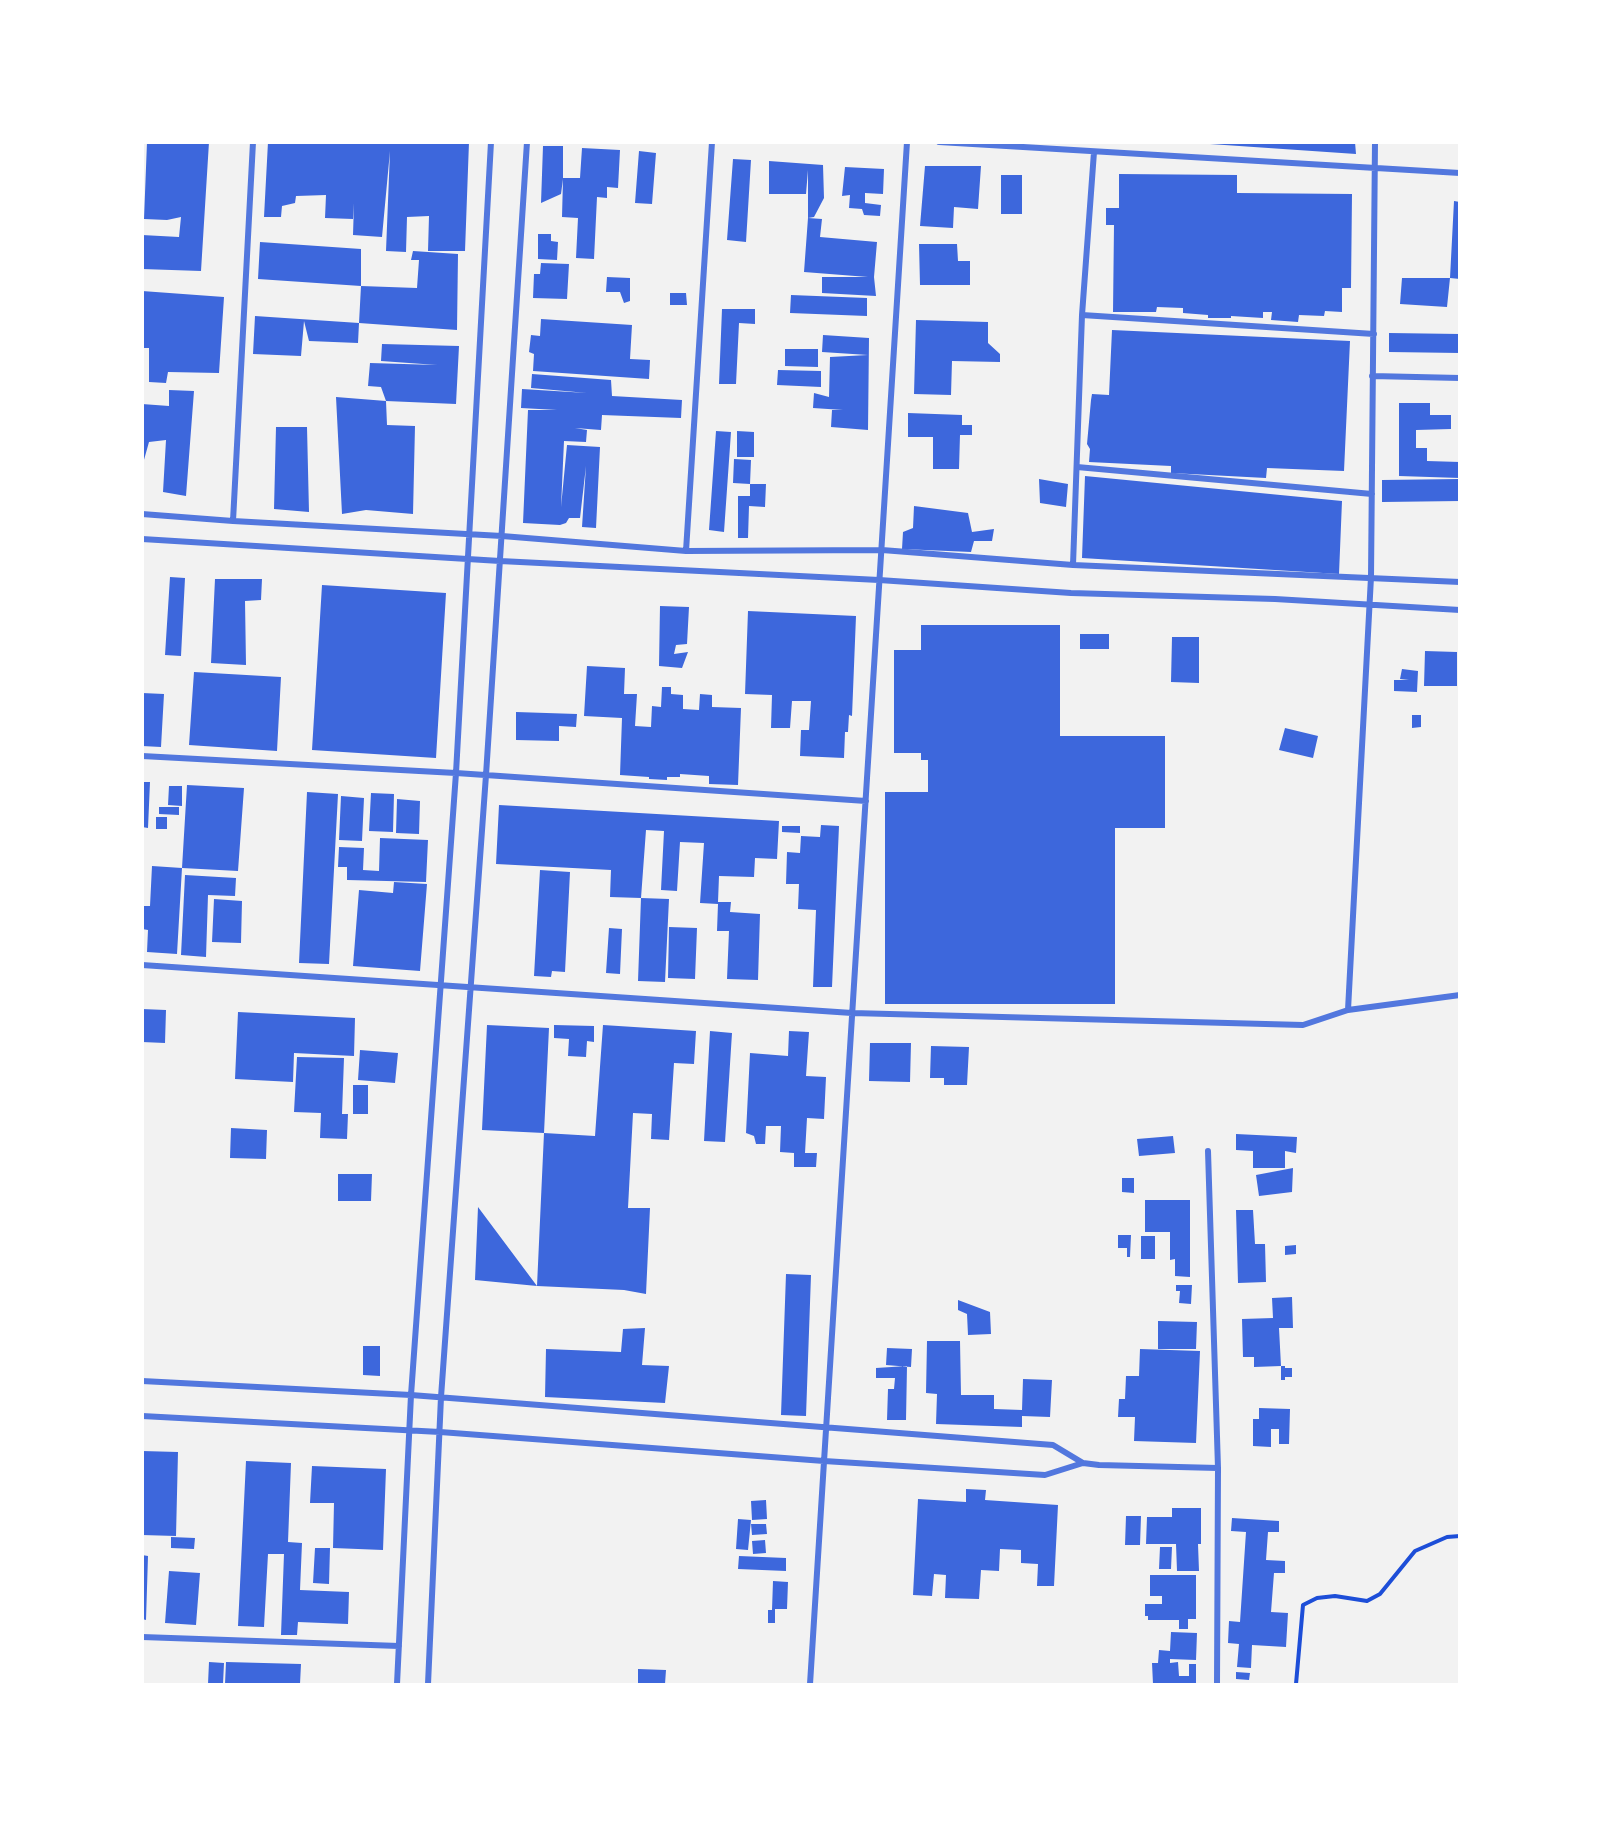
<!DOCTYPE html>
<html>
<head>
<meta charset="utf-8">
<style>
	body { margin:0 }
	#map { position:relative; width:1602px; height:1827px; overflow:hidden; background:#f2f2f2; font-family:"Source Serif 4",serif }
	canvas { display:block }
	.frame { position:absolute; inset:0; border:144px solid #fff; pointer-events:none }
</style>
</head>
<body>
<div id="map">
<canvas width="1602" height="1827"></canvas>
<div class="frame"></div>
</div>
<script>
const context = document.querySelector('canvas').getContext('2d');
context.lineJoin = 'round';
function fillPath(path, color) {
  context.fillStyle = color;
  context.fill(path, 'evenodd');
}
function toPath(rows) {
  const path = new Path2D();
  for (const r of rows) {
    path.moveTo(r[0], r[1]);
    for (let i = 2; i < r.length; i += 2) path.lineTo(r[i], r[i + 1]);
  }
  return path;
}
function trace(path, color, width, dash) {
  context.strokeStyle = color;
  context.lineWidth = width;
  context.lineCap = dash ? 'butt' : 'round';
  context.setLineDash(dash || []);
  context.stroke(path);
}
const building = toPath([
	[147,142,209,142,201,271,142,269,142,235,179,237,181,217,167,220,144,219],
	[268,142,469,142,465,251,428,251,429,216,407,217,406,252,386,251,390,151,382,237,353,235,354,203,353,219,325,218,326,195,296,196,295,203,282,206,281,217,264,217],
	[1210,142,1355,142,1356,154,1210,144],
	[543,146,563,146,563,178,580,178,582,148,620,150,618,188,607,187,607,198,597,197,594,259,576,258,578,218,562,217,563,179,561,194,541,203],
	[639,151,656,153,652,204,635,203],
	[733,159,751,160,746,242,727,240],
	[769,161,823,165,824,198,814,217,808,218,822,219,820,237,877,242,874,277,876,296,822,293,822,277,868,277,804,272,808,218,808,170,806,194,769,194],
	[925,166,981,166,978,209,954,207,953,228,920,226],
	[845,167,884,169,883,194,865,193,865,203,881,205,880,216,864,215,862,209,849,208,850,195,842,196],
	[1119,174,1237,175,1237,193,1352,194,1351,288,1342,288,1342,312,1325,311,1324,316,1299,315,1298,322,1271,320,1272,312,1263,312,1263,318,1231,316,1231,318,1208,318,1208,315,1183,313,1183,308,1157,307,1156,312,1113,312,1114,225,1106,225,1106,208,1119,208],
	[1001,175,1022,175,1022,214,1001,214],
	[1454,201,1460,202,1460,279,1450,278],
	[538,234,551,234,551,241,558,242,557,260,538,259],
	[260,242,361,249,361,286,417,288,419,260,411,260,413,251,458,254,457,330,359,323,361,286,258,279],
	[919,244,957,244,958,261,970,261,970,285,920,285],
	[541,263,569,264,567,299,533,298,534,274,540,274],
	[607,277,630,278,630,301,624,303,620,292,606,292],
	[1402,278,1450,278,1447,307,1400,304],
	[142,291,224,297,219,373,168,372,166,383,149,382,149,348,142,348],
	[670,293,686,293,687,305,670,305],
	[791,295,867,298,867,316,790,313],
	[722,309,755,309,755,324,739,323,736,384,719,384],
	[255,316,359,323,358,343,309,341,304,321,301,356,253,354],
	[541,319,632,325,630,359,650,360,649,379,533,371,534,354,529,352,531,335,540,336],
	[916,320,988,322,988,343,1000,354,1000,362,952,361,951,395,914,394],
	[1112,330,1350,341,1344,471,1267,468,1266,478,1171,473,1171,466,1089,462,1090,449,1087,444,1091,400,1092,394,1109,395],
	[1389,333,1460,334,1460,353,1389,352],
	[823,335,869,338,868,430,831,427,832,410,843,410,813,408,814,393,829,397,830,357,868,355,822,352],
	[382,344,459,346,456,404,386,401,381,387,368,386,370,363,437,365,381,361],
	[785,349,818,349,818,367,785,366],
	[778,370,821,371,821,387,777,385],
	[532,374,611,380,612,396,682,400,681,418,602,415,601,430,575,428,587,430,586,442,564,441,561,507,567,445,600,447,596,528,582,527,586,466,580,518,569,518,566,523,560,525,523,523,528,410,557,410,521,408,522,389,587,393,531,388],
	[169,390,194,391,186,496,163,492,166,440,149,442,142,467,142,404,169,406],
	[336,397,386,401,387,425,415,426,413,514,366,510,342,514],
	[1399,403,1430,403,1430,415,1451,415,1451,429,1416,430,1416,448,1427,448,1427,461,1460,462,1460,478,1399,476],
	[908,413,962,415,962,425,972,425,972,435,960,435,959,469,933,469,933,437,908,437],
	[276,427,307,427,309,512,274,509],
	[716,431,731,432,724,532,709,530],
	[737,431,754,432,754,457,737,457],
	[734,459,751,460,750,484,766,484,765,507,749,506,748,538,738,538,738,496,750,496,750,484,733,483],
	[1085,476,1342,501,1339,574,1082,558],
	[1039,479,1068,484,1066,507,1040,503],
	[1460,479,1460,501,1382,502,1382,480],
	[914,506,968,513,972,532,994,529,992,541,974,541,971,552,902,549,903,532,913,528],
	[170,577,185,578,181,656,165,655],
	[215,579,262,579,261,600,245,601,246,665,211,663],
	[322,585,446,593,436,758,312,750],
	[660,606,689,607,687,644,676,645,674,654,688,652,682,668,659,666],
	[748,611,856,616,852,716,849,715,848,732,845,732,844,758,800,756,801,730,809,730,811,701,792,701,790,728,771,728,772,695,745,694],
	[921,625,1060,625,1060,736,1165,736,1165,828,1115,828,1115,1004,885,1004,885,792,928,792,928,760,921,760,921,753,894,753,894,650,921,650],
	[1080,634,1109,634,1109,649,1080,649],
	[1172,637,1199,637,1199,683,1171,682],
	[1425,651,1457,652,1457,686,1424,686],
	[587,666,625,668,624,694,637,694,635,726,651,727,652,706,661,707,662,687,671,687,671,694,683,695,683,709,699,710,700,694,712,695,712,707,741,708,738,785,709,784,709,776,680,774,680,777,667,777,667,780,649,779,649,777,620,775,622,718,584,716],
	[1402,669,1418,671,1417,692,1394,691,1394,680,1409,680,1400,679],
	[194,672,281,677,277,751,189,745],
	[142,693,164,694,161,747,142,746],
	[516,712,577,714,576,727,559,726,559,741,516,740],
	[1412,715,1421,715,1421,727,1412,728],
	[1285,728,1318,736,1313,758,1279,750],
	[142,782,150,782,148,828,142,827],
	[187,785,244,788,238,871,182,868,177,954,147,952,148,930,142,929,142,906,150,906,152,866,182,868],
	[169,786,182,786,182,806,168,805],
	[307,792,338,794,329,964,299,963],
	[371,793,394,794,393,832,369,831],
	[341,796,364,798,362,841,339,840],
	[397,799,420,801,419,834,396,833],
	[499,805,779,821,777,859,755,858,754,877,719,876,718,902,731,902,730,912,760,914,758,980,727,979,729,931,717,931,718,904,700,903,704,843,680,842,677,891,661,890,664,831,646,830,641,898,610,897,611,870,496,864],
	[159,807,179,807,179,815,159,814],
	[156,817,167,817,167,829,156,829],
	[821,825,839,826,832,987,813,987,816,910,798,909,799,884,786,884,787,852,800,853,801,836,820,837],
	[782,826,800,826,800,833,782,832],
	[380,838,428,840,426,882,347,880,347,867,338,867,339,847,364,848,363,870,379,871],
	[540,870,570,872,565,972,552,971,551,977,534,976],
	[185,875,236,878,235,896,208,895,206,957,181,955],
	[394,882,427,884,420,971,353,966,359,890,393,893],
	[641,898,669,899,665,982,638,981],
	[214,899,242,901,241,943,212,942],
	[669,927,697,928,695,979,668,978],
	[609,928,622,929,620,974,606,973],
	[142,1009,166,1010,165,1043,142,1042],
	[238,1012,355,1018,354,1056,294,1053,293,1082,235,1079],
	[487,1025,549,1028,544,1133,482,1130],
	[554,1025,594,1026,594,1042,587,1041,586,1057,568,1056,569,1039,554,1038],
	[603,1025,696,1031,694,1064,674,1063,669,1140,651,1139,652,1114,633,1113,628,1208,650,1208,646,1294,624,1290,537,1286,544,1133,595,1136],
	[710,1031,732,1033,725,1142,704,1141],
	[789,1031,809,1032,806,1076,826,1077,824,1119,807,1118,805,1153,817,1153,816,1167,794,1167,794,1153,780,1152,781,1126,766,1126,765,1144,756,1144,754,1136,746,1133,750,1053,788,1056],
	[870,1043,911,1043,910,1082,869,1081],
	[931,1046,969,1047,967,1085,944,1085,944,1078,930,1078],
	[360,1050,398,1053,395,1083,358,1080],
	[297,1057,344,1058,342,1114,348,1114,347,1139,320,1138,321,1113,294,1112],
	[353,1085,368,1085,368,1114,353,1114],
	[231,1128,267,1130,266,1159,230,1158],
	[1236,1134,1297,1137,1296,1153,1285,1151,1285,1168,1253,1168,1253,1151,1236,1150],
	[1173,1136,1175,1153,1139,1156,1137,1139],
	[1293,1168,1292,1192,1259,1196,1256,1175],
	[338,1174,372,1174,371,1201,338,1201],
	[1122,1178,1134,1178,1134,1193,1122,1192],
	[1145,1200,1190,1200,1190,1277,1175,1276,1175,1259,1170,1260,1170,1232,1145,1232],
	[478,1207,537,1286,475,1280],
	[1236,1210,1253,1210,1255,1244,1265,1244,1266,1282,1238,1283],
	[1118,1235,1131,1235,1130,1257,1127,1257,1127,1248,1118,1248],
	[1141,1236,1155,1236,1155,1259,1141,1259],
	[1296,1245,1296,1254,1285,1255,1285,1246],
	[786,1274,811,1275,806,1416,781,1415],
	[1176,1285,1192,1285,1191,1304,1179,1303,1180,1291,1176,1291],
	[1292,1297,1293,1328,1279,1328,1281,1366,1254,1367,1254,1357,1243,1357,1242,1319,1273,1318,1272,1298],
	[958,1300,990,1312,991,1334,968,1335,967,1314,958,1310],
	[1158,1321,1197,1322,1196,1349,1158,1349],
	[645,1328,642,1365,669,1366,665,1403,545,1397,546,1349,621,1352,623,1329],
	[927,1341,960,1341,961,1395,994,1395,994,1409,1022,1410,1023,1379,1052,1380,1050,1417,1022,1416,1022,1427,936,1424,937,1394,926,1393],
	[363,1346,380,1346,380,1376,363,1375],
	[887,1348,912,1349,911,1367,886,1365],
	[1140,1349,1200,1351,1196,1443,1134,1441,1135,1417,1118,1417,1119,1399,1125,1399,1126,1376,1139,1376],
	[907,1366,906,1420,887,1420,888,1389,894,1389,895,1378,876,1378,876,1368],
	[1281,1366,1285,1366,1285,1368,1292,1368,1292,1377,1285,1377,1285,1380,1281,1380],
	[1259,1408,1290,1409,1289,1444,1279,1444,1279,1429,1271,1429,1271,1447,1253,1446,1253,1419,1259,1419],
	[142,1451,178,1452,176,1536,142,1535],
	[246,1461,291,1463,288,1542,302,1543,300,1590,349,1592,348,1624,298,1622,297,1635,281,1635,284,1554,268,1554,264,1627,238,1626],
	[312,1466,386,1469,383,1550,333,1548,334,1503,310,1503],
	[966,1489,986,1490,985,1500,1058,1505,1054,1586,1037,1586,1038,1564,1021,1563,1021,1550,1000,1549,999,1571,981,1570,979,1599,945,1598,946,1575,934,1574,932,1596,913,1595,918,1499,966,1502],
	[766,1500,767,1519,752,1520,751,1501],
	[1172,1508,1201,1508,1201,1544,1198,1544,1199,1571,1177,1571,1176,1544,1146,1544,1147,1517,1172,1517],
	[1126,1516,1141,1516,1140,1545,1125,1545],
	[1232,1518,1279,1521,1279,1532,1268,1532,1266,1560,1285,1561,1285,1573,1274,1573,1271,1612,1288,1613,1286,1647,1252,1645,1251,1668,1237,1667,1239,1644,1228,1643,1229,1621,1240,1622,1246,1532,1231,1531],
	[738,1519,751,1520,748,1550,736,1549],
	[751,1524,766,1524,767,1534,752,1535],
	[171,1537,195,1538,194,1549,171,1548],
	[765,1540,766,1553,753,1554,752,1541],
	[1160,1547,1172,1547,1171,1569,1159,1569],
	[315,1548,330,1548,329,1584,313,1583],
	[142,1555,148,1556,146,1620,142,1619],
	[739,1556,786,1558,786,1571,738,1569],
	[169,1571,200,1573,196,1625,165,1623],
	[1150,1575,1196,1575,1196,1619,1188,1619,1188,1629,1179,1629,1179,1620,1148,1620,1148,1616,1145,1616,1145,1604,1162,1604,1162,1596,1150,1596],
	[773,1581,788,1582,787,1609,775,1609,775,1623,768,1623,768,1610,772,1610],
	[1171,1632,1197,1633,1196,1660,1170,1659,1170,1663,1178,1662,1179,1676,1189,1676,1189,1664,1196,1664,1196,1684,1153,1684,1152,1663,1158,1663,1159,1650,1170,1651],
	[209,1662,224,1663,223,1684,208,1684],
	[226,1662,301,1664,300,1684,225,1684],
	[638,1669,666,1670,665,1684,638,1684],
	[1236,1672,1250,1673,1249,1680,1236,1679]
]);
const path = toPath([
	[1296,1684,1303,1605,1317,1598,1335,1596,1367,1601,1380,1594,1415,1551,1447,1537,1460,1536]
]);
const minor = toPath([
	[939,142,1460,173],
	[1082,315,1374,334],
	[1372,376,1460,378],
	[1077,467,1372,494],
	[142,514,233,521,502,536,686,551,882,550,1073,565,1460,582],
	[233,521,253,142],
	[142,539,500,561,879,580,1071,593,1275,599,1460,610],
	[686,551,712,142],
	[1073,565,1082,315,1094,152],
	[142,756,456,773,866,801],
	[142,965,852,1013,1303,1025,1348,1010,1460,995],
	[1348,1010,1371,577,1375,142],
	[1208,1151,1218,1468,1217,1684],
	[142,1381,411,1395,1053,1445,1083,1463,1099,1465,1218,1468],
	[142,1416,440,1432,824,1461,1045,1475,1083,1463],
	[142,1637,399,1646],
	[397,1684,411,1395,456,773,491,142],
	[428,1684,441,1397,486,775,527,142],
	[810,1684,907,142]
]);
fillPath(building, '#3d67dc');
trace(path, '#1d4ed8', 4);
trace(minor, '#5277de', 6);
</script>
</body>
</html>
